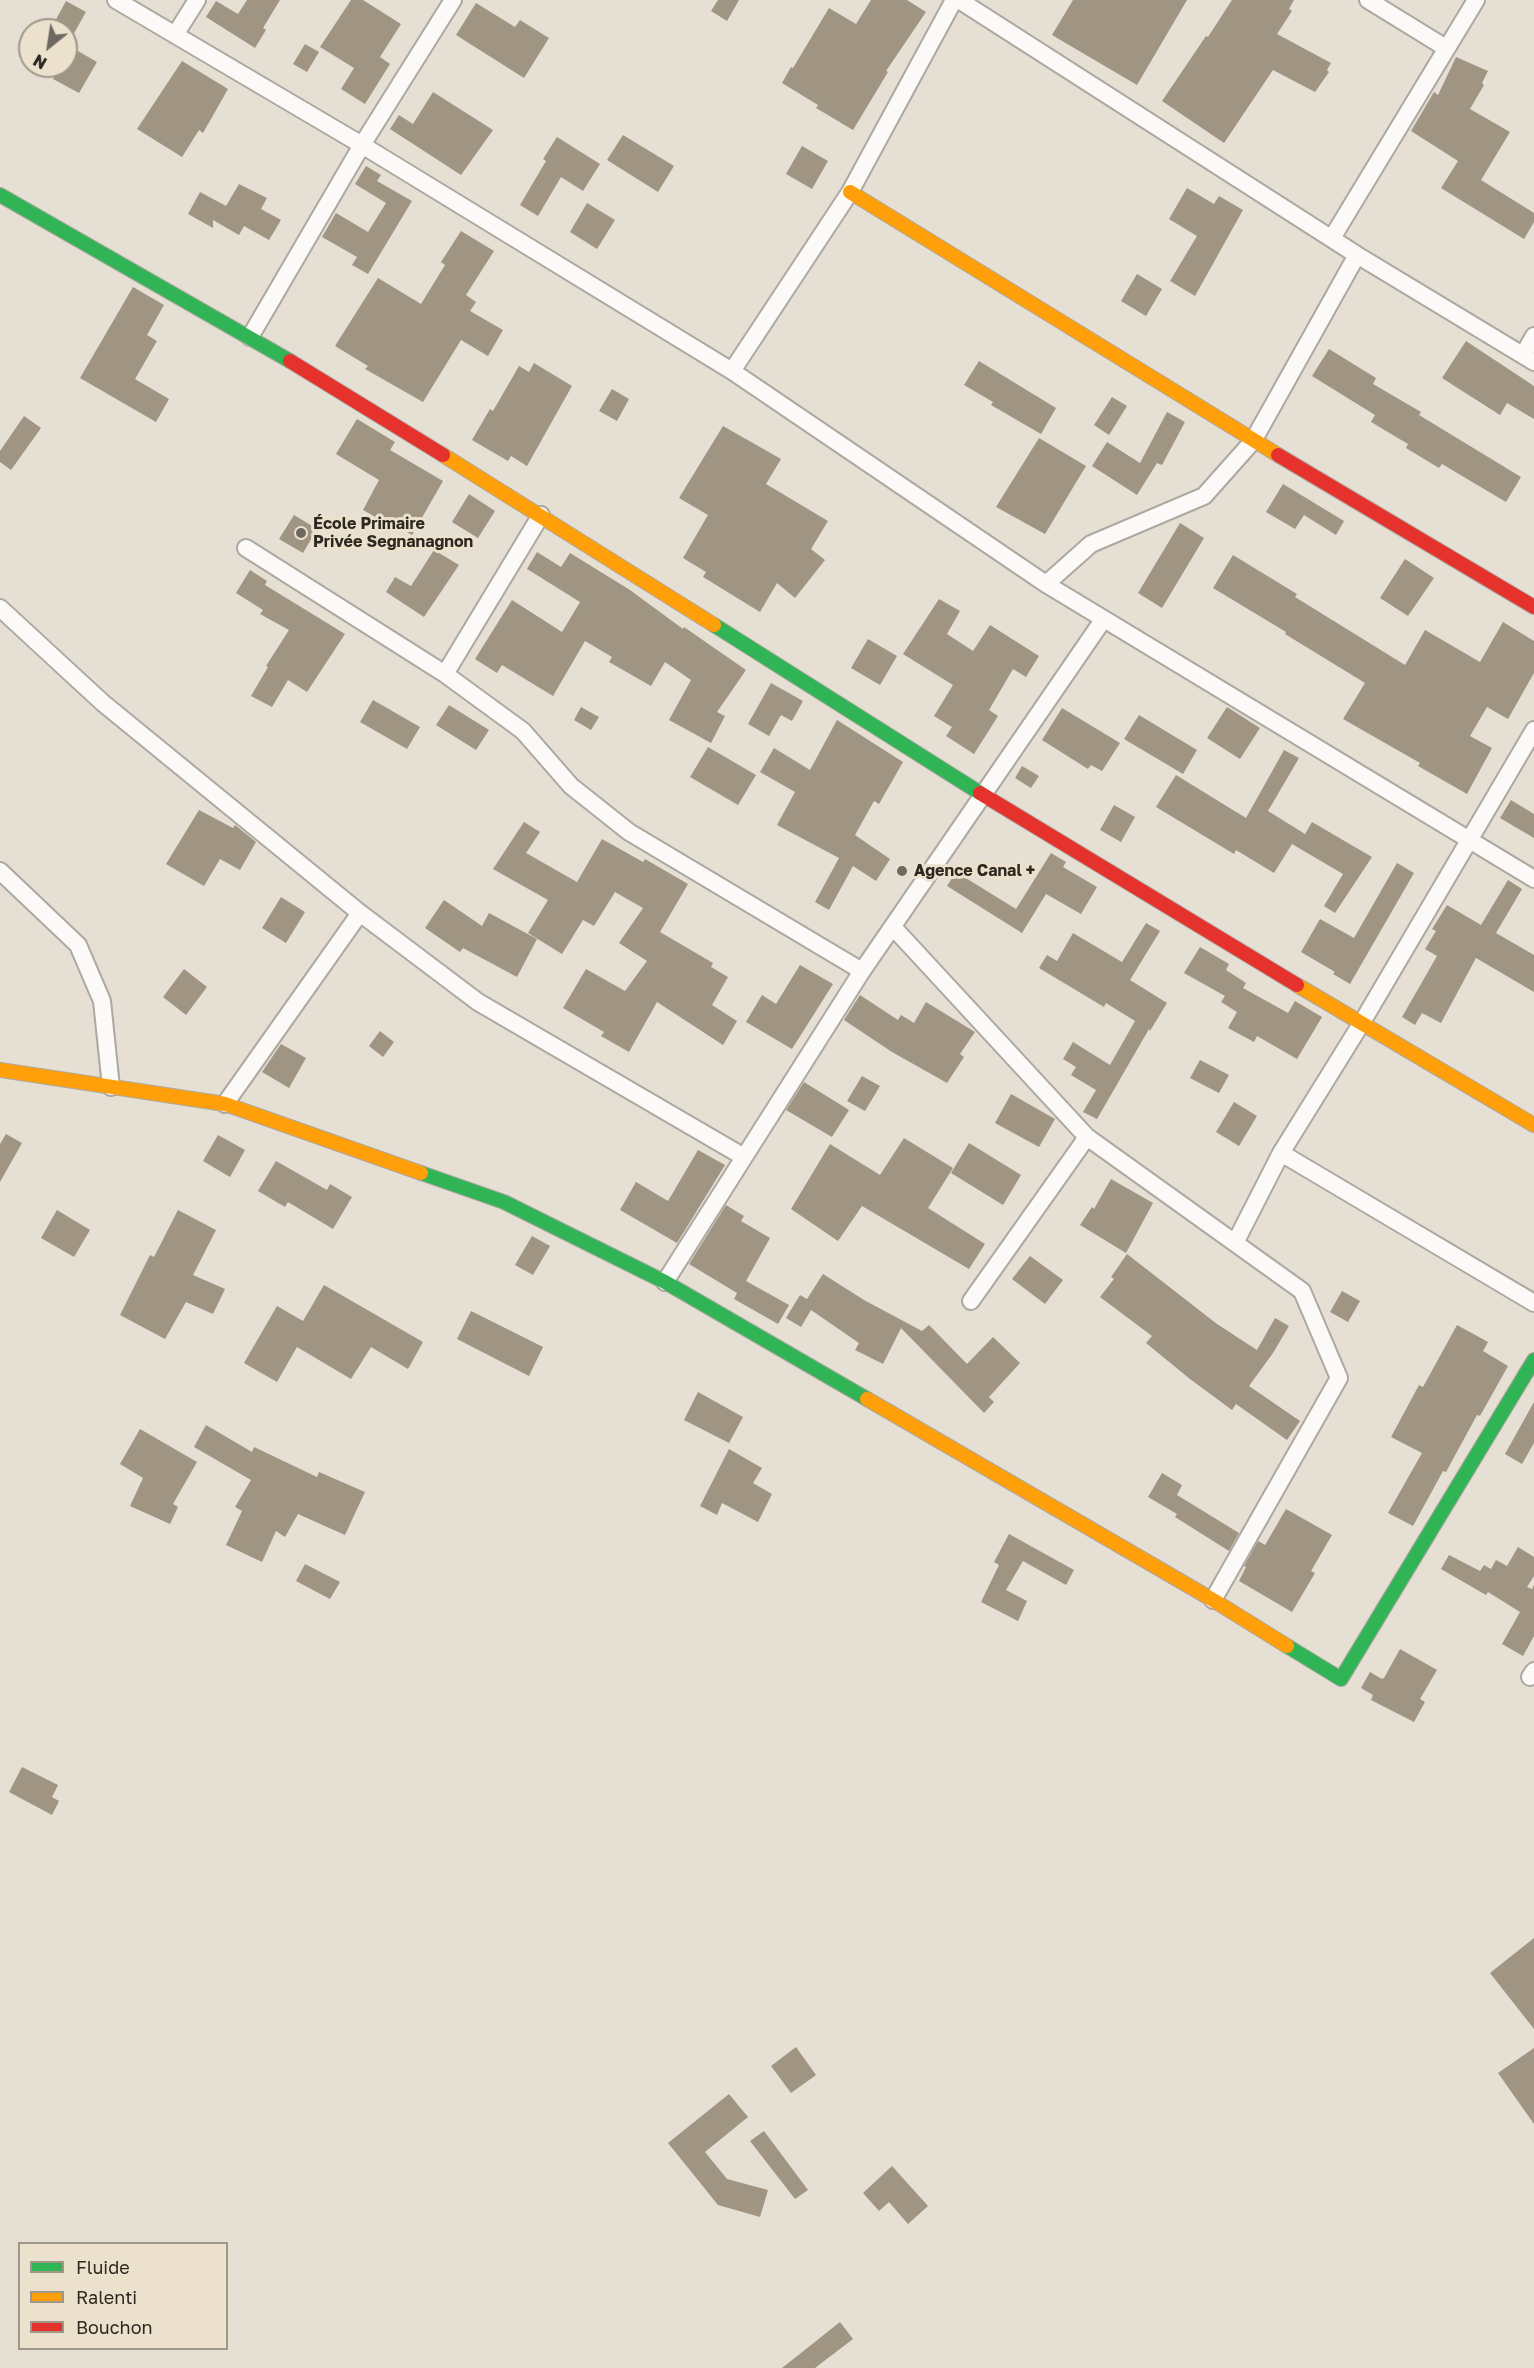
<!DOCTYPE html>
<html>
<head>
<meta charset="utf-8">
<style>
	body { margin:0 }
	#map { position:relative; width:1534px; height:2368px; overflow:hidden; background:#e5dfd4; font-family:"Golos Text",sans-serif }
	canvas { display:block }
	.legend { position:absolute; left:18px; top:2242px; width:210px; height:108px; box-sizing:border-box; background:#ece1cd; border:2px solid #a09788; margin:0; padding:8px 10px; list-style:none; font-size:18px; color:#2d2921 }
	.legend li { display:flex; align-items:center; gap:12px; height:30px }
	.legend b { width:30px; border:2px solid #a09788 }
	.north { position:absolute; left:18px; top:18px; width:60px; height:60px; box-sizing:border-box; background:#ece1cd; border:2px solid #a09788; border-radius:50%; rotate:210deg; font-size:16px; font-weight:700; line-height:24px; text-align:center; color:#2d2921 }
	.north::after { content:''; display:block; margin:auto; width:21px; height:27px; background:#6d6960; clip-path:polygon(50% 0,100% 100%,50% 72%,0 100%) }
</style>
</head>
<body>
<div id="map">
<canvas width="1534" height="2368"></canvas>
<ul class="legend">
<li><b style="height:8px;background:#30b455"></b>Fluide</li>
<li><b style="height:8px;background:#ff9f0a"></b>Ralenti</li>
<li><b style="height:8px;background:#e5322d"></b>Bouchon</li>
</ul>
<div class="north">N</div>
</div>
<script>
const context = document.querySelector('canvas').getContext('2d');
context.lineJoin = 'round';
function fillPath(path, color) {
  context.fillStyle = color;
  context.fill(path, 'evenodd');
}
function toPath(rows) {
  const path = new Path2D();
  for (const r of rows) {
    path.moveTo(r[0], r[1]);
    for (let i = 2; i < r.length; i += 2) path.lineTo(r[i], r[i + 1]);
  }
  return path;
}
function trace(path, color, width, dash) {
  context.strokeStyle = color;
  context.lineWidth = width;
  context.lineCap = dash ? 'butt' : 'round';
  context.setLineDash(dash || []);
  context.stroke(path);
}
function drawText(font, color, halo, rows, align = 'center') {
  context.font = font + ' "Golos Text",sans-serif';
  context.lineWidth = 6;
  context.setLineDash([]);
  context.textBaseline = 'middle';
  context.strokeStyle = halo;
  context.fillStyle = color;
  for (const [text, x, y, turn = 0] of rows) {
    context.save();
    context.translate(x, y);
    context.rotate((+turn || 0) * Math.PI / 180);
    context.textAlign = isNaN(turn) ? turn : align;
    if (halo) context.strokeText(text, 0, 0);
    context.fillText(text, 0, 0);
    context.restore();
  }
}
const building = toPath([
	[247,0,280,0,263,28,266,30,255,48,206,17,216,1,238,14],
	[351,0,363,0,401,24,380,57,390,64,365,104,341,89,354,68,320,47],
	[718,0,739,0,727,21,711,11],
	[871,0,907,0,926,12,886,71,888,72,853,130,816,108,818,105,782,83,791,67,793,68,829,8,856,24],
	[1073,0,1187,0,1137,85,1052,35],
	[1232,0,1294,0,1289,9,1292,11,1277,34,1331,63,1327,70,1329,72,1315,92,1273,70,1224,143,1162,101,1206,36,1208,37],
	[66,1,86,12,73,35,53,25],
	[476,3,515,27,520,20,549,38,524,78,456,35],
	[305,44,319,52,307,72,293,64],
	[71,47,97,62,79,93,53,79,60,66,66,66,66,56],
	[1456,57,1488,71,1482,83,1484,85,1470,109,1510,132,1481,180,1534,213,1534,222,1524,239,1441,188,1458,161,1411,131,1434,92,1438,95],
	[182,61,228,89,203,133,199,130,182,157,137,129],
	[433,92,493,130,461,175,390,129,399,115,413,124],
	[623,135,674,166,658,192,607,160],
	[557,137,600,164,583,191,561,177,538,216,520,205,546,161,543,159],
	[802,146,828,161,812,189,786,174],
	[366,166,381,175,377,181,412,201,368,274,352,265,357,257,322,237,336,213,368,232,386,203,355,184],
	[239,184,267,198,261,209,281,220,269,240,244,226,239,235,213,220,213,228,188,214,200,192,226,206],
	[1187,188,1214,204,1219,196,1243,210,1195,296,1170,281,1197,236,1169,219],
	[587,203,615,220,597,249,570,232],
	[461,231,494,251,466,295,476,302,470,311,503,330,488,356,461,340,423,402,365,369,368,366,335,346,378,278,421,304,445,265,441,262],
	[1137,274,1162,289,1146,316,1121,301],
	[133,287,164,305,147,335,157,341,135,379,169,399,156,422,80,378],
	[1466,341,1534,386,1534,419,1507,403,1500,415,1442,378],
	[1329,349,1376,378,1373,384,1421,412,1419,415,1521,477,1506,502,1442,464,1439,468,1406,448,1408,444,1371,422,1375,415,1312,376],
	[979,361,1056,408,1041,434,991,405,993,402,964,385],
	[534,363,572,386,527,466,511,456,508,461,472,440,490,409,493,411,519,366,529,372],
	[612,389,629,399,617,421,599,411],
	[1112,397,1127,406,1109,435,1094,425],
	[1167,412,1185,422,1162,465,1157,463,1137,495,1092,466,1107,442,1140,463],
	[24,416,41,428,11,470,0,462,0,451],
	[357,419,395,442,390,450,443,481,412,535,381,516,379,519,363,510,379,480,336,454],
	[723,426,781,459,766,484,828,521,811,549,825,560,795,598,777,583,760,612,703,577,706,572,683,558,708,515,679,498],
	[1039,438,1086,466,1045,534,996,507],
	[1283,484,1344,521,1336,535,1304,515,1295,529,1266,512],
	[469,494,495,511,478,538,452,522],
	[294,515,317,529,303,553,279,539],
	[1180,523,1204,538,1162,608,1138,593],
	[434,550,459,565,424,617,386,592,395,577,411,586],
	[537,552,561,567,570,553,630,590,683,629,684,627,746,670,717,712,725,716,711,743,669,720,691,680,665,662,651,686,609,662,612,657,585,641,553,696,502,665,497,673,475,659,512,600,562,632,580,602,527,569],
	[1233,555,1297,594,1295,597,1405,665,1425,630,1480,662,1503,622,1534,641,1534,673,1508,719,1487,707,1470,736,1492,748,1467,794,1418,766,1420,763,1343,719,1365,683,1285,634,1286,632,1213,588],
	[1405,559,1434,578,1408,616,1380,598],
	[250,570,267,581,265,585,345,634,307,692,288,680,272,707,251,696,268,667,266,666,289,630,260,614,263,610,236,593],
	[939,599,960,611,947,634,973,651,990,625,1039,656,1026,677,1013,669,989,710,998,716,974,754,946,736,952,727,934,716,953,685,903,654],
	[868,639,897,656,880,685,851,668],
	[771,683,803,701,792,721,781,715,769,736,748,724],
	[373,700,420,727,407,749,360,722],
	[449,705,489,730,476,750,436,725],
	[581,707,599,717,591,730,574,720],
	[1227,707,1260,728,1240,759,1207,738],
	[1062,708,1120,743,1102,771,1091,765,1088,769,1042,740],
	[1139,715,1197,750,1183,774,1124,739],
	[837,720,903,762,879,804,874,801,855,835,890,859,876,881,853,866,829,910,815,902,839,858,777,825,795,792,760,772,774,748,810,770],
	[708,747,756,775,738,805,690,777],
	[1284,750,1299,758,1268,811,1305,834,1312,822,1372,857,1335,913,1324,906,1343,874,1292,844,1274,873,1236,850,1234,854,1156,807,1176,775,1246,818],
	[1022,766,1039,776,1031,788,1015,778],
	[1511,800,1534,814,1534,838,1500,818],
	[1114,805,1135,817,1121,842,1100,830],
	[199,810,233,828,235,825,256,842,240,870,220,859,204,886,166,864],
	[524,822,540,832,526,853,577,882,602,839,643,862,645,859,688,884,660,932,713,963,711,967,728,977,712,1005,737,1021,723,1045,657,1002,629,1052,601,1036,604,1032,563,1008,586,969,625,991,647,961,619,943,643,908,615,892,594,926,583,920,562,954,528,933,548,900,493,869],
	[1051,853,1066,862,1063,867,1097,887,1081,914,1046,894,1022,933,947,886,956,872,1016,909],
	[1397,863,1414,873,1350,984,1333,974,1335,972,1301,952,1320,919,1354,938],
	[1508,880,1522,889,1496,933,1534,955,1534,992,1476,958,1441,1023,1422,1013,1415,1025,1402,1017,1437,956,1425,949,1436,931,1432,929,1447,905,1481,925],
	[281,897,305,912,286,943,262,928],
	[444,900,482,926,489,913,537,939,517,977,463,948,460,952,425,928],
	[1146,923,1160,931,1130,980,1167,1003,1150,1031,1149,1029,1097,1119,1083,1112,1096,1090,1071,1075,1076,1067,1063,1059,1073,1042,1110,1065,1135,1021,1106,1003,1104,1007,1039,968,1047,955,1057,961,1073,933,1122,962],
	[1200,947,1229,964,1226,970,1246,983,1243,988,1288,1013,1295,1001,1322,1017,1297,1059,1257,1036,1254,1042,1228,1028,1237,1012,1221,1002,1225,996,1184,973],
	[800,965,833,984,792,1049,746,1022,762,995,776,1004],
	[184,969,207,987,186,1015,163,997],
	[860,995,898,1020,901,1015,914,1023,926,1002,975,1032,960,1054,964,1057,947,1083,892,1052,844,1020],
	[380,1031,394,1042,383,1057,369,1046],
	[281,1044,306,1058,289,1088,262,1072],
	[1200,1060,1229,1075,1219,1093,1190,1078],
	[862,1076,880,1086,865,1111,847,1101],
	[804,1082,849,1110,832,1137,786,1110],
	[1011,1094,1055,1119,1039,1147,995,1123],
	[1234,1102,1257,1116,1239,1146,1216,1132],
	[6,1134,22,1143,0,1182,0,1144],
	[218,1135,245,1150,230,1177,203,1161],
	[904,1138,953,1168,928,1208,985,1244,969,1269,862,1206,838,1241,791,1209,830,1144,880,1175],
	[969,1143,1021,1175,1003,1205,951,1173],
	[698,1150,725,1165,677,1243,620,1210,636,1182,668,1201],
	[276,1161,327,1190,330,1184,352,1197,333,1229,288,1202,285,1207,258,1191],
	[1111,1179,1153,1203,1126,1253,1080,1225,1092,1207,1094,1209],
	[726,1205,744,1216,741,1221,770,1238,746,1281,789,1305,778,1324,734,1299,737,1293,689,1264],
	[57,1210,90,1230,74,1257,41,1238],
	[178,1210,216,1230,193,1275,225,1289,213,1314,186,1302,165,1339,120,1315,150,1255,154,1257],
	[532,1236,550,1246,533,1275,515,1265],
	[1127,1254,1217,1324,1257,1350,1275,1318,1289,1326,1273,1353,1249,1386,1300,1421,1287,1440,1236,1404,1232,1410,1190,1379,1146,1343,1152,1336,1100,1297,1114,1279,1111,1277],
	[1030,1256,1063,1280,1045,1304,1012,1279],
	[823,1274,864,1300,922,1331,929,1325,967,1364,993,1337,1020,1363,989,1397,994,1402,984,1413,901,1328,883,1364,855,1350,859,1343,811,1310,801,1327,786,1318,800,1295,807,1299],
	[324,1285,423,1342,408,1369,371,1347,351,1379,297,1347,277,1382,244,1363,277,1306,303,1321],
	[1342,1291,1360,1301,1348,1322,1330,1312],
	[471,1311,543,1347,529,1376,457,1339],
	[1457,1325,1488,1342,1483,1351,1508,1366,1480,1416,1477,1415,1446,1472,1443,1471,1413,1526,1388,1513,1422,1453,1391,1437,1419,1385,1423,1387],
	[698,1392,743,1417,729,1443,684,1420],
	[1534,1402,1534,1443,1522,1464,1505,1454],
	[206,1425,252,1452,254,1447,317,1477,319,1472,365,1492,345,1535,298,1514,285,1537,276,1531,262,1562,226,1545,242,1511,235,1507,251,1480,194,1447],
	[140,1429,197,1462,173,1504,178,1507,170,1524,130,1506,143,1478,120,1464],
	[729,1449,762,1468,753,1483,772,1494,758,1522,722,1503,717,1515,700,1506],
	[1162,1473,1182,1485,1177,1495,1239,1533,1229,1551,1175,1517,1177,1514,1148,1497],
	[1286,1509,1332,1535,1311,1571,1315,1573,1292,1612,1239,1581,1246,1567,1244,1566,1258,1541,1265,1545],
	[1009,1534,1074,1570,1066,1585,1023,1561,1006,1590,1027,1601,1018,1621,981,1602,999,1565,994,1562],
	[1518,1547,1534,1557,1534,1576,1527,1587,1532,1589,1534,1585,1534,1636,1523,1656,1502,1644,1520,1612,1488,1592,1486,1595,1441,1569,1449,1555,1480,1571,1484,1565,1491,1569,1496,1560,1507,1566],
	[305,1564,340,1582,330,1599,296,1581],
	[1400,1649,1437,1670,1420,1699,1425,1702,1414,1722,1371,1700,1373,1695,1361,1688,1370,1672,1382,1679,1384,1678],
	[22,1767,58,1785,52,1797,59,1801,52,1815,9,1792],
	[1534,1938,1534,2029,1490,1973],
	[796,2047,816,2075,791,2093,771,2066],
	[1534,2048,1534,2124,1498,2073],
	[729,2094,748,2117,705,2152,727,2179,768,2190,760,2217,718,2205,668,2143],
	[764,2131,808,2190,795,2199,750,2141],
	[892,2166,928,2206,908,2224,889,2202,879,2211,863,2193],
	[840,2322,853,2339,815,2368,782,2368]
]);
const street = toPath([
	[116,0,362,145,732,371,1046,584,1534,879],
	[959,0,1357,255,1534,362],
	[1368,0,1446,48],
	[175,35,197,0],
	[1332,238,1476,0],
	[250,337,362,145,453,0],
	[1523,355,1534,336],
	[732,371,850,192,954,0],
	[246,548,445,674,523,731,571,786,629,832,862,971],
	[1046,584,1091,544,1204,496,1253,441,1357,255],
	[0,608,103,703,360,913,478,1002,744,1157],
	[445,674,541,515],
	[0,871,78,945,102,1001,111,1087],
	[893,927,1087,1137,1302,1291,1339,1378,1213,1600],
	[225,1104,360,913],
	[1281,1153,1534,1303],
	[1235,1243,1281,1153,1361,1024,1534,730],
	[665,1282,862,971,1103,620],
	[971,1301,1087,1137],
	[1530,1677,1534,1671]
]);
const fast = toPath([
	[0,195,290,361],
	[714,625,980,793],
	[421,1173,504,1202,665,1282,867,1399],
	[1287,1646,1341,1679,1534,1360]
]);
const slow = toPath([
	[850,192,1278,455],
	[443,455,714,625],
	[1297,985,1534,1125],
	[0,1070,225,1104,421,1173],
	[867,1399,1213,1600,1287,1646]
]);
const jam = toPath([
	[290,361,443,455],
	[1278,455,1534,607],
	[980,793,1297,985]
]);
const markers = [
	[301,533,6,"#6d6960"],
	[902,871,6,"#6d6960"]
];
const poiNames = [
	["École Primaire",313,524],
	["Privée Segnanagnon",313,542],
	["Agence Canal +",914,871]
];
fillPath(building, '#9f9582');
trace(street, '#ada8a0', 20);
trace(fast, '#ada8a0', 16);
trace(slow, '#ada8a0', 16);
trace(jam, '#ada8a0', 16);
trace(street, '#fbfaf9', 16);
trace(fast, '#30b455', 14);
trace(slow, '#ff9f0a', 14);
trace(jam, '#e5322d', 14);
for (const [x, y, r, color] of markers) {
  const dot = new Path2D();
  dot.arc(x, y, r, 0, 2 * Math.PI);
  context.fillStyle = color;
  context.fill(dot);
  trace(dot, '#ece1cd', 2);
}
drawText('bold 16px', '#2d2921', '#ece1cd', poiNames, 'left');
</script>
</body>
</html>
